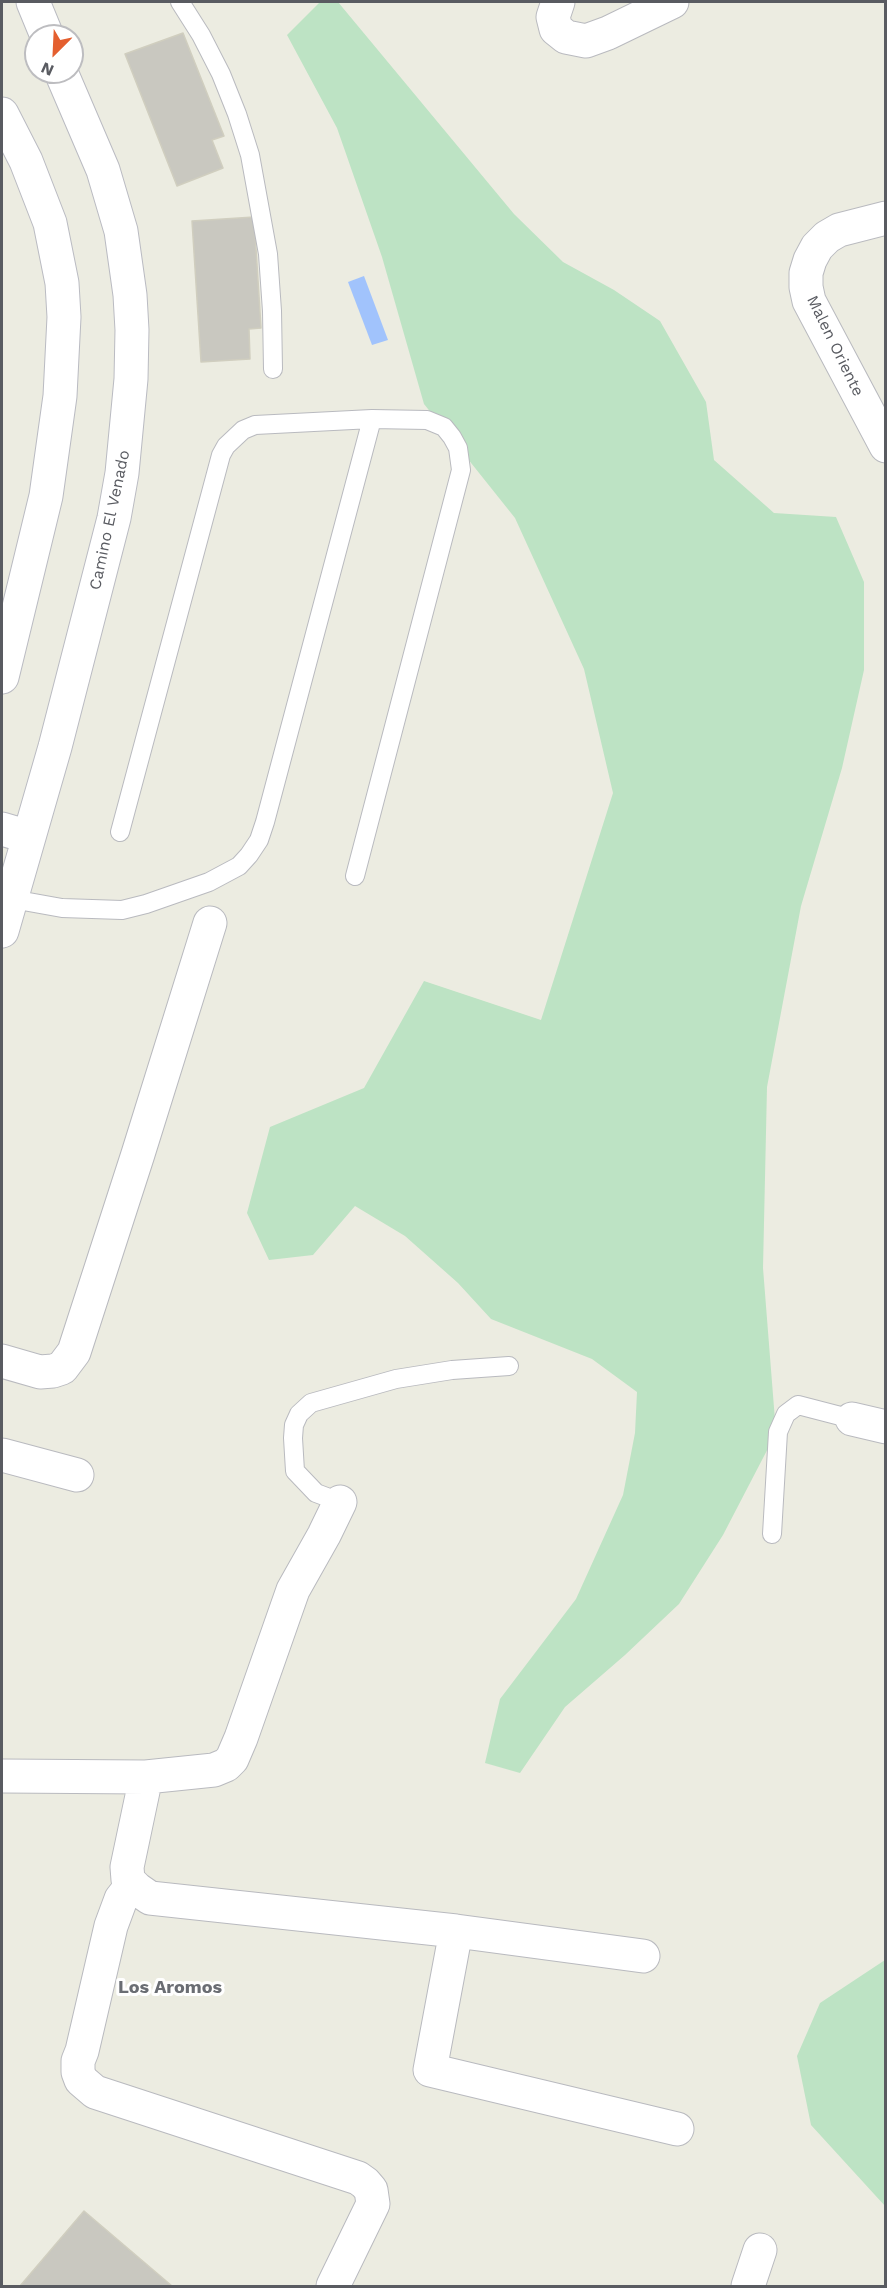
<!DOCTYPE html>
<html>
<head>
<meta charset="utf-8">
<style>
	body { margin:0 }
	#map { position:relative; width:887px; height:2288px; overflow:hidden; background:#ecece1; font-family:"Work Sans",sans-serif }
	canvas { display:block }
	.frame { position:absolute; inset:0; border:3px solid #595b61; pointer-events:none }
	.north { position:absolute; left:24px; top:24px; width:60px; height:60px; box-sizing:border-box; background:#fff; border:2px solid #bdbdc0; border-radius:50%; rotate:204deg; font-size:16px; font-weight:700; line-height:24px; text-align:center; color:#595b61 }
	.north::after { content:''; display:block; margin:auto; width:21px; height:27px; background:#e45f2f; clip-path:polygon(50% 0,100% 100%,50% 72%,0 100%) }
</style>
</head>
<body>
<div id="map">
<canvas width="887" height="2288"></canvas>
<div class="frame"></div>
<div class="north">N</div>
</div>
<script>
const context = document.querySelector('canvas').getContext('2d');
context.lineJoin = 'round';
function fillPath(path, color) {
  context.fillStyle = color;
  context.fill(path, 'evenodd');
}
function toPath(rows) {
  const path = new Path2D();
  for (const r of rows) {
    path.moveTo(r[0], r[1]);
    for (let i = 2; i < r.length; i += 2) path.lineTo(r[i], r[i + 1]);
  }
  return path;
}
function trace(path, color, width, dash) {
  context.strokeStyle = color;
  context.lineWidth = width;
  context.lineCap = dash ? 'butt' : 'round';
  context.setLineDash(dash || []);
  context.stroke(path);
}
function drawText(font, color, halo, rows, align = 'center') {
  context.font = font + ' "Work Sans",sans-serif';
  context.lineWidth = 6;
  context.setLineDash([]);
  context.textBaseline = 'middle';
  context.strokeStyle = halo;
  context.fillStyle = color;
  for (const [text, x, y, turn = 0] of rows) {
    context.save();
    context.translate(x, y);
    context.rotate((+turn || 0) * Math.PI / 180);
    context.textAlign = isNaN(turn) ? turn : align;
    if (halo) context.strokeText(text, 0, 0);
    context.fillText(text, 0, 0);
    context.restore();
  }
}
const green = toPath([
	[320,2,338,2,514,214,563,262,614,290,660,321,706,402,714,460,774,513,836,517,864,582,864,670,842,768,801,906,767,1087,763,1268,776,1433,723,1535,679,1604,625,1655,565,1707,520,1773,485,1763,500,1699,576,1599,623,1495,635,1433,637,1392,592,1359,491,1319,458,1283,405,1236,355,1206,313,1255,269,1260,247,1213,270,1127,364,1088,424,981,541,1020,613,793,584,669,515,518,424,404,382,257,337,128,287,35],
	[885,1960,885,2206,811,2125,797,2056,820,2003]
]);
const water = toPath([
	[364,276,388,340,372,345,348,282]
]);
const building = toPath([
	[183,33,224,136,212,140,223,168,177,186,125,54,183,33],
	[254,217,261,328,249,329,250,359,201,362,192,221,254,217],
	[84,2211,172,2286,20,2286,84,2211]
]);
const lane = toPath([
	[180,2,201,35,221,74,237,114,250,155,268,254,272,311,273,369],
	[120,832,221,455,226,446,243,430,255,425,372,419,427,420,444,427,452,437,458,448,461,470,355,876],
	[12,899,62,908,122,910,146,904,209,882,239,866,249,855,259,840,265,822,372,419],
	[340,1502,316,1493,295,1471,293,1438,294,1425,299,1414,311,1403,396,1379,452,1370,509,1366],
	[772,1534,778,1432,786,1414,798,1405,852,1419]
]);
const street = toPath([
	[558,2,553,17,556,29,566,37,586,41,608,33,672,2],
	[886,218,839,230,827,237,817,247,810,260,806,273,806,287,809,301,886,446],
	[2,1361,40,1372,53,1371,62,1368,74,1352,138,1154,210,923],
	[852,1419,886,1427],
	[2,1455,77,1475],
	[2,1776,146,1777,214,1770,226,1765,232,1759,241,1738,293,1590,324,1535,340,1502],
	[146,1777,127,1867,128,1880,137,1889,150,1898,456,1931,643,1956],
	[132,1885,121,1899,111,1926,82,2051,78,2061,78,2072,81,2080,95,2092,358,2178,365,2183,371,2190,373,2204,333,2286],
	[456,1931,430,2070,677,2129],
	[748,2286,760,2250]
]);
const secondary = toPath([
	[33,2,47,36],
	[2,114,26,161,50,223,62,283,64,317,60,396,46,496,2,677],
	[2,829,29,837],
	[2,931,55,747,114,518,122,473,131,379,132,330,130,295,121,231,103,170,61,72]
]);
const streetNames = [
	["Malen Oriente",835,346,64],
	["Camino El Venado",110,520,-78]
];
const neighbourhoodNames = [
	["Los Aromos",170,1988]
];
fillPath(green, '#bde3c4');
fillPath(water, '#a1c3fc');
fillPath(building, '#c9c8c0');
trace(building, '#d0cebf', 1.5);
trace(lane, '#b9babf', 20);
trace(street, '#b9babf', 35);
trace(secondary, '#babbc2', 35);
trace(lane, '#fff', 18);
trace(street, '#fff', 33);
trace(secondary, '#fff', 33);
drawText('16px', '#595b61', '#fff', streetNames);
drawText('bold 18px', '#6a6d73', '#fff', neighbourhoodNames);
</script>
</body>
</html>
